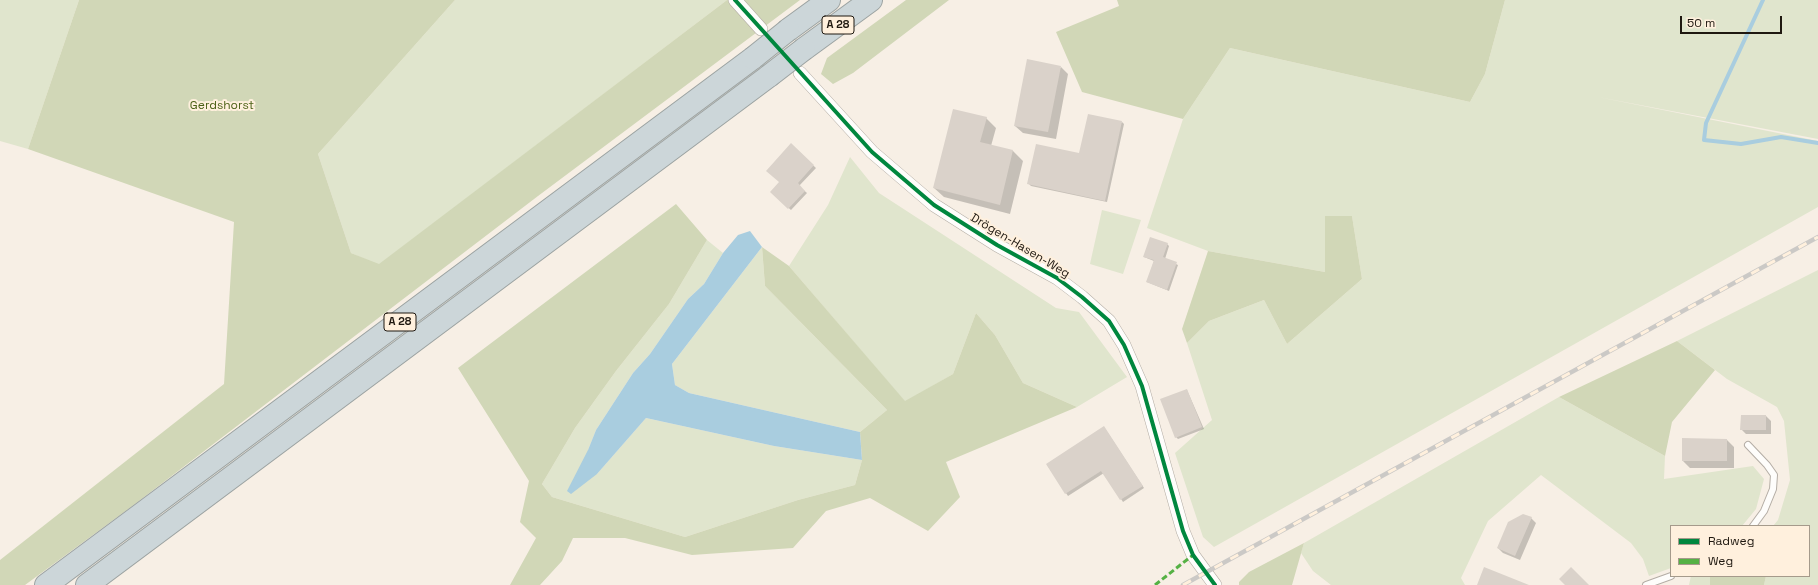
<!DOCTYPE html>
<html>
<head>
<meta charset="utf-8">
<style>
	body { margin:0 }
	#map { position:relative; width:1818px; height:585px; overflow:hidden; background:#f7efe5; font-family:"Space Grotesk",sans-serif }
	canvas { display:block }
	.legend { position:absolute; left:1670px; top:525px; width:140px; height:52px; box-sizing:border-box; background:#fff0dd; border:1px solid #a59a8b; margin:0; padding:5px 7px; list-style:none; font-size:12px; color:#1f1810 }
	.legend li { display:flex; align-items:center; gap:8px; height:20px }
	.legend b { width:20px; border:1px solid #a59a8b }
	.scale { position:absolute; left:1680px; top:16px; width:102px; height:18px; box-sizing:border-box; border:2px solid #1f1810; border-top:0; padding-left:5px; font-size:12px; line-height:14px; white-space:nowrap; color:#1f1810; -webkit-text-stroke:3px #fff0dd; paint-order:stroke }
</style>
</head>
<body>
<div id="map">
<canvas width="1818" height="585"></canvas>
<ul class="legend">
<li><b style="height:5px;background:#00873e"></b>Radweg</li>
<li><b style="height:5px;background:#55b144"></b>Weg</li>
</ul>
<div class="scale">50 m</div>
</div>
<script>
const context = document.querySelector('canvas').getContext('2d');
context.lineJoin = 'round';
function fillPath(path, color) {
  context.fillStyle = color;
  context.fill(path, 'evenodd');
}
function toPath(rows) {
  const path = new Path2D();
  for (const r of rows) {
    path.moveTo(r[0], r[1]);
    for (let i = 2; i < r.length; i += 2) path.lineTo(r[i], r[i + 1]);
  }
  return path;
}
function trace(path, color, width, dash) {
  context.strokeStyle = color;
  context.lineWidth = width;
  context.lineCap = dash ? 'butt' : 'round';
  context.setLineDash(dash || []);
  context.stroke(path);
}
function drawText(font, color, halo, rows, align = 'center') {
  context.font = font + ' "Space Grotesk",sans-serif';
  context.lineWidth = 4;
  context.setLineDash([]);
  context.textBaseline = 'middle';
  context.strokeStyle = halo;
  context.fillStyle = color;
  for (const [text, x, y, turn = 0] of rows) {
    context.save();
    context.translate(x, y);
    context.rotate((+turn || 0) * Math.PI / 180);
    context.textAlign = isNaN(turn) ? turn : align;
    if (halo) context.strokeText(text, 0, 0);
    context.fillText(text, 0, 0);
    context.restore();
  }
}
const green = toPath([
	[0,0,79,0,28,149,0,141],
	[455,0,727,0,379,265,351,253,318,154],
	[1505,0,1818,0,1818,139,1598,97,1818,141,1818,207,1214,547,1203,537,1175,453,1212,420,1187,343,1209,321,1264,300,1287,344,1362,279,1352,216,1326,216,1325,272,1208,251,1147,228,1183,119,1230,48,1470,102,1485,74],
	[850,157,879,193,1056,308,1079,312,1127,377,1077,407,1023,383,995,335,976,313,953,374,905,402,789,266,828,205],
	[1102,210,1141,220,1123,274,1090,264],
	[707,240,723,253,704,284,688,299,650,354,633,373,596,430,588,450,597,474,646,418,774,446,862,460,855,485,798,500,685,537,552,497,542,484,575,428,616,371,669,304],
	[762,247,765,286,887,410,860,432,689,393,675,385,672,364],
	[1818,270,1818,585,1764,585,1766,576,1809,576,1809,526,1773,526,1778,520,1790,480,1784,421,1777,407,1727,379,1677,341],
	[1559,397,1665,456,1664,479,1753,466,1764,479,1756,509,1742,526,1671,526,1671,568,1649,576,1643,559,1631,543,1541,475,1488,521,1461,578,1465,585,1331,585,1313,571,1301,553,1304,543],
	[1691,576,1710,576,1710,585,1689,585]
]);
const forest = toPath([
	[79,0,455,0,318,154,351,253,379,264,727,0,800,0,538,196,131,507,25,585,0,585,0,560,224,384,234,222,28,149],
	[906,0,949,0,853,73,833,84,821,74,827,58],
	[1117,0,1505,0,1485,74,1470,102,1230,48,1183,119,1082,92,1056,32,1119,6],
	[676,204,707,240,669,304,616,371,575,428,542,484,552,497,685,537,798,500,855,485,862,460,860,432,887,410,765,286,762,247,789,266,905,401,953,374,976,313,995,335,1023,383,1077,407,946,462,960,497,928,531,870,498,826,511,793,548,692,555,625,538,573,538,562,561,540,585,510,585,536,538,520,522,529,481,458,368],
	[1325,216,1352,216,1362,279,1287,344,1264,300,1209,321,1187,343,1182,329,1208,251,1325,272],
	[1677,341,1715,370,1672,422,1665,456,1559,397],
	[1304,543,1292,585,1239,585,1239,582,1249,572],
	[1710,576,1766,576,1764,585,1710,585]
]);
const water = toPath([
	[750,231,762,247,672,364,675,385,689,393,860,432,862,460,774,446,646,418,597,474,571,494,567,491,588,450,596,430,633,373,650,354,688,299,704,284,723,253,738,235]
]);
const shadow = toPath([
	[1061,67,1068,74,1056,139,1023,133,1015,126],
	[986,118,996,128,991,146,1013,151,1023,161,1010,214,944,197,934,188],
	[1122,122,1124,124,1107,202,1031,186,1029,184,1080,155],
	[791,145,816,168,799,186,807,193,791,210,771,192,780,182],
	[1167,244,1169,246,1165,259,1178,265,1169,291,1147,282,1154,261,1144,257],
	[1187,390,1204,429,1178,439,1176,437],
	[1766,416,1771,421,1771,434,1746,434,1741,429],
	[1104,427,1144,488,1123,502,1104,473,1068,496,1047,465],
	[1683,439,1727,440,1734,447,1734,468,1690,468,1683,461],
	[1523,515,1531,518,1536,523,1520,560,1503,553,1498,548]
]);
const stream = toPath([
	[1763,0,1706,123,1704,140,1741,144,1781,137,1818,143]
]);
const building = toPath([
	[1027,59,1061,66,1048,132,1014,126],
	[953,109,987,117,980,142,1013,150,1000,205,933,188],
	[1088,114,1122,121,1105,201,1027,184,1036,144,1079,153],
	[791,143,814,165,798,183,805,191,788,209,770,192,779,182,766,171],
	[1150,237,1168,243,1163,257,1177,262,1167,290,1146,282,1154,260,1143,257],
	[1187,389,1202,427,1175,438,1160,399],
	[1741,415,1766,415,1766,430,1740,430],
	[1104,426,1143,486,1120,500,1101,471,1065,494,1046,464],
	[1682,438,1727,439,1727,461,1682,461],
	[1523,514,1532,517,1515,556,1497,548,1508,522],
	[1484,567,1529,585,1477,585],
	[1571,567,1589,585,1565,585,1559,579]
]);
const lane = toPath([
	[1748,445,1767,465,1774,475,1773,489,1764,511,1753,526],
	[1646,585,1671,576]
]);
const street = toPath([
	[735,0,761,29],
	[800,73,872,152,934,205,997,245,1057,278,1082,297,1109,321,1124,345,1142,386,1183,531,1193,555,1215,585]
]);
const highway = toPath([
	[788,30,829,0],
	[804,49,871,0],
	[46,585,753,58],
	[87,585,769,76]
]);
const rail = toPath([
	[1183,585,1818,237]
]);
const highwayBridge = toPath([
	[753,58,788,30],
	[769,76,804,49]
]);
const quiet = toPath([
	[1155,585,1193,555]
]);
const cycleway = toPath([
	[735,0,872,152,934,205,997,245,1057,278,1082,297,1109,321,1124,345,1142,386,1183,531,1193,555,1215,585]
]);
const shields = [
	[838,25,32],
	[400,322,32]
];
const shieldNames = [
	["A 28",838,25],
	["A 28",400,322]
];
const parkNames = [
	["Gerdshorst",222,106]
];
const streetNames = [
	["Drögen-Hasen-Weg",1020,246,31]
];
fillPath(green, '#e0e5cd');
fillPath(forest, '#d1d7b7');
fillPath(water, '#a9cddf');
fillPath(shadow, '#0003');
trace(stream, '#a9cddf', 4);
fillPath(building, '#dad2ca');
trace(lane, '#b4ada5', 8);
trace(street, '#b4ada5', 14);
trace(highway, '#9ca3a2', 24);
trace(lane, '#fefdfb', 6);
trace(street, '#fefdfb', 13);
trace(highway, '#ccd6d9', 22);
trace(rail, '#cbc9c6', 4.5);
trace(rail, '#fff0dd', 3, [9]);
trace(highwayBridge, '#9ca3a2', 24, []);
trace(highwayBridge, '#ccd6d9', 22);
trace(quiet, '#55b144', 3, [6, 3]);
trace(cycleway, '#00873e', 4);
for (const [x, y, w] of shields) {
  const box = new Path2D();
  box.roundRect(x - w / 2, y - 9, w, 18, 3);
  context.fillStyle = '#fff0dd';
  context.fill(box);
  trace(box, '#1f1810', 1);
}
drawText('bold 11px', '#1f1810', null, shieldNames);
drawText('12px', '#4b6016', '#fff0dd', parkNames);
drawText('12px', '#1f1810', '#fff0dd', streetNames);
</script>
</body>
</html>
